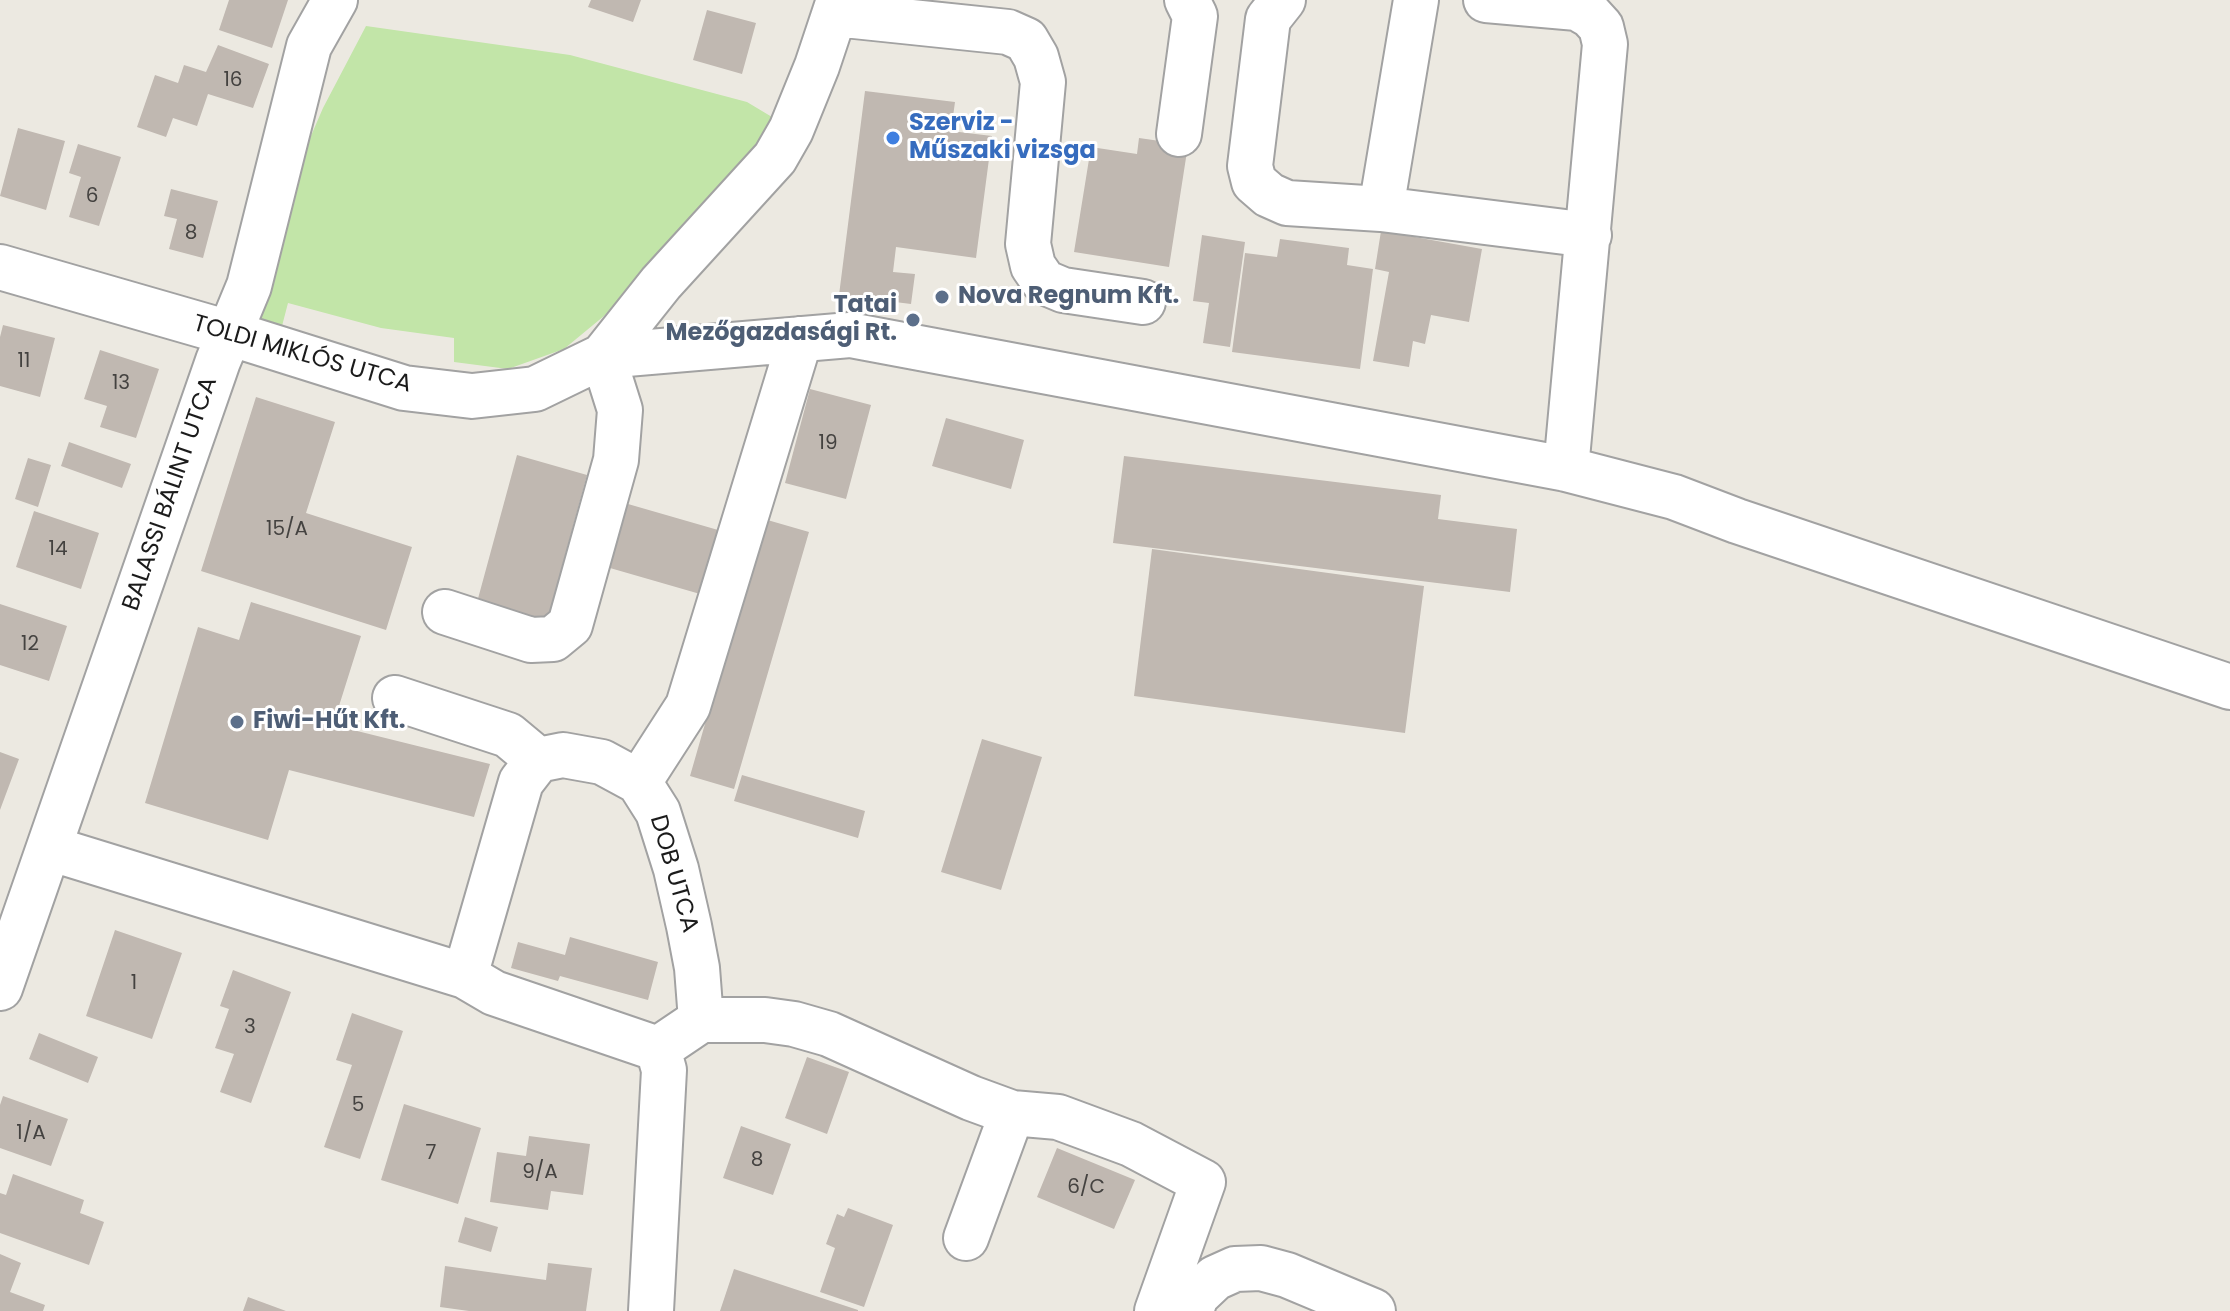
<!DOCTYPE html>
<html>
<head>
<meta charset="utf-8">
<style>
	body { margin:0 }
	canvas { display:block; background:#ece9e1 }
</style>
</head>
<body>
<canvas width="2230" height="1311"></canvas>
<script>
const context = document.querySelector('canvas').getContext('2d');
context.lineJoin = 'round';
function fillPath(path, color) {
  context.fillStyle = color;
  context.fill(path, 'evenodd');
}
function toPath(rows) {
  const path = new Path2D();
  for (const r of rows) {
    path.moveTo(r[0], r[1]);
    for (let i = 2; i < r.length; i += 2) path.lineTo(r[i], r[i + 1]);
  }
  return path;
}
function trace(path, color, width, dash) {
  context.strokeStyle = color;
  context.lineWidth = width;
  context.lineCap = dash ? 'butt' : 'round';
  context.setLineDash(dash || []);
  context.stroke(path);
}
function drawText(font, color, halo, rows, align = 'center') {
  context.font = font + ' Poppins,sans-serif';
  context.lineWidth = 6;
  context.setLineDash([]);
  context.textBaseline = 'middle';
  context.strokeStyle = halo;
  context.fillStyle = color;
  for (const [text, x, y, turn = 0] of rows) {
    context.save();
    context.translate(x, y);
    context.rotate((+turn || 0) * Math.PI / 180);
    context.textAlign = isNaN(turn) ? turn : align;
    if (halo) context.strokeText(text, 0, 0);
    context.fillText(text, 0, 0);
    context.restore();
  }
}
const grass = toPath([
	[366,26,570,55,747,102,777,120,770,141,692,217,604,316,564,349,508,369,454,362,454,338,381,328,288,303,282,326,249,319,288,189,323,108]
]);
const building = toPath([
	[229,0,288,0,272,48,219,30],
	[591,0,641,0,633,22,588,7],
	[707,10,756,23,742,74,693,60],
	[218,45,269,64,253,108,208,94,197,126,173,118,166,137,137,127,155,75,178,83,184,65,206,72],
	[865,91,955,102,951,131,992,136,976,258,896,247,893,272,915,274,911,304,839,295],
	[18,128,65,141,46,210,0,196],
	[1139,138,1188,145,1169,267,1074,252,1091,147,1137,154],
	[78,144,121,157,99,226,69,217,81,177,69,173],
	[171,189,218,201,203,258,169,249,177,219,164,216],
	[1381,231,1482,249,1469,322,1431,315,1425,344,1413,341,1409,367,1373,361,1389,272,1375,269],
	[1202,235,1245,242,1230,347,1203,343,1209,303,1193,301],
	[1280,239,1349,248,1347,265,1373,269,1360,369,1232,352,1245,253,1277,257],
	[3,325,55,338,40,397,0,386,0,337],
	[100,350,159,369,136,438,100,427,107,406,84,399],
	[810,389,871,405,846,499,785,483],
	[256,397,335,422,306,513,412,547,386,630,201,571],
	[946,418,1024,440,1011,489,932,466],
	[69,442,131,464,122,488,61,466],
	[517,455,587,475,546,625,476,606],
	[1124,456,1441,495,1438,519,1517,529,1510,592,1113,543],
	[28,458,51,465,38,507,15,499],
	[628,504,725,532,707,596,610,568],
	[34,511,99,533,81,589,16,567],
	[764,519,809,532,734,789,690,776],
	[1152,549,1424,586,1405,733,1134,696],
	[251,602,361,636,333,725,490,764,474,817,289,770,268,840,145,803,198,627,239,640],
	[0,604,67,626,49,681,0,665],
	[982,739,1042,757,1001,890,941,872],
	[0,752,19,759,0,810],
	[742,775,865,811,858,838,734,801],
	[115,930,182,953,152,1039,86,1016],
	[570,937,658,962,648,1000,560,976,558,981,511,968,518,942,565,955],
	[233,970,291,992,251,1103,220,1092,234,1054,215,1048,229,1009,220,1006],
	[352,1013,403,1031,360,1159,324,1147,352,1065,336,1060],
	[39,1033,98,1057,88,1083,29,1059],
	[807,1057,849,1072,827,1134,785,1118],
	[3,1096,68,1119,51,1166,0,1148,0,1105],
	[404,1104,481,1128,458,1204,381,1180],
	[741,1126,791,1144,773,1195,723,1178],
	[529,1136,590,1144,583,1195,551,1191,548,1210,490,1202,497,1152,526,1156],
	[1057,1148,1135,1180,1114,1229,1037,1197],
	[13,1174,84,1200,80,1213,104,1222,89,1265,0,1233,0,1193,6,1195],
	[848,1208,893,1225,864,1307,820,1292,835,1248,826,1244,837,1214,844,1217],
	[465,1217,498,1227,491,1252,458,1242],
	[0,1254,21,1263,10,1292,45,1305,43,1311,0,1311],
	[548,1263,592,1268,586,1311,469,1311,440,1307,445,1266,546,1280],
	[734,1269,858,1310,858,1311,720,1311],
	[248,1297,286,1311,243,1311]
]);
const minor = toPath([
	[1283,0,1268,19,1250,166,1254,182,1269,195,1287,203,1381,209,1589,235],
	[1486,0,1577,8,1591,16,1601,27,1605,44,1566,469],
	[835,14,1008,32,1026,40,1036,57,1043,82,1028,244,1033,266,1044,282,1063,290,1143,302],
	[1179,134,1195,16,1187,0],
	[1381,209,1416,0],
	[0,267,229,333,404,388,472,396,535,389,603,356,850,335,1566,469,1674,497,1737,521,2230,687],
	[445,612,531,640,553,639,570,625,616,460,620,410,603,356,661,283,775,158,791,130,817,66,839,0],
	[395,698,508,735,538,760],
	[639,782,688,706,800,339],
	[49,848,465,976,494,993,658,1049,664,1070,651,1311],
	[465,976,521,782,538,760,563,755,602,762,639,782,658,812,676,869,689,926,697,968,701,1020],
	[0,988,218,361,249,286,309,46,335,0],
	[658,1049,701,1020,765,1020,794,1024,829,1034,971,1098,1012,1113,1058,1117,1131,1144,1203,1182,1157,1311],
	[966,1238,1012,1113],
	[1191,1311,1196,1296,1215,1278,1235,1269,1261,1268,1287,1275,1373,1311]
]);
const markers = [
	[893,138,8,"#3f7fe0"],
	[942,297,8,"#5c6f8a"],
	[913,320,8,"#5c6f8a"],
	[237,722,8,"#5c6f8a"]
];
const numberNames = [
	["16",233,81],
	["6",92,197],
	["8",191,234],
	["11",24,362],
	["13",121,384],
	["19",828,444],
	["15/A",287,530],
	["14",58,550],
	["12",30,645],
	["1",134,984],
	["3",250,1028],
	["5",358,1106],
	["1/A",31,1134],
	["7",431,1154],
	["8",757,1161],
	["9/A",540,1173],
	["6/C",1086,1188]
];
const shopNames = [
	["Szerviz -",909,124],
	["Műszaki vizsga",909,152]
];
const serviceNames = [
	["Nova Regnum Kft.",958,297],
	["Tatai",897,306,"right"],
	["Mezőgazdasági Rt.",897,334,"right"],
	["Fiwi-Hűt Kft.",253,722]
];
const streetNames = [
	["TOLDI MIKLÓS UTCA",302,355,16],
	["BALASSI BÁLINT UTCA",171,494,-71],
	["DOB UTCA",673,874,74]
];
fillPath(grass, '#c2e5a8');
fillPath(building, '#c0b8b1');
trace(minor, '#a2a2a2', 48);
trace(minor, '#fff', 44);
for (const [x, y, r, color] of markers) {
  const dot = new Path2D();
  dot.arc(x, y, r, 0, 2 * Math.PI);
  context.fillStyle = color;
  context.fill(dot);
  trace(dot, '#fff', 3);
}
drawText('20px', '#444240', null, numberNames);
drawText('bold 24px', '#366cbe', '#fff', shopNames, 'left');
drawText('bold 24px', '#4e5e75', '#fff', serviceNames, 'left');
drawText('24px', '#1b1b1b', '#fff', streetNames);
</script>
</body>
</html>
